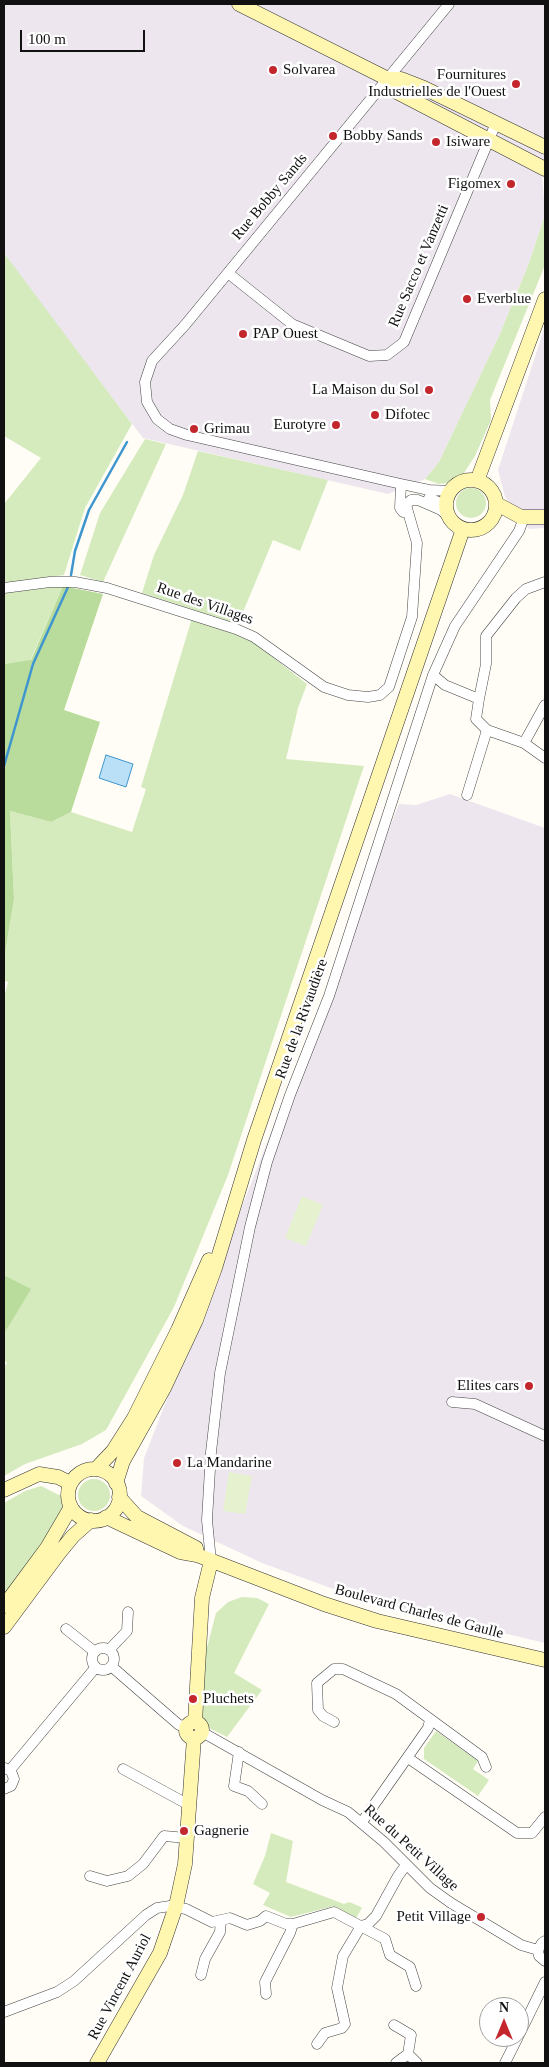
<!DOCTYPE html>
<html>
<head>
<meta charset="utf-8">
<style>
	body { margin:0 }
	#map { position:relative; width:549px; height:2067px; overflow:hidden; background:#fffdf5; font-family:"Times New Roman",serif }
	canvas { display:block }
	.frame { position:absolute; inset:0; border:5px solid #111; pointer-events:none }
	.north { position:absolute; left:479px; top:1997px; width:50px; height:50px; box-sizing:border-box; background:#fff; border:1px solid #a0a0a0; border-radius:50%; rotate:0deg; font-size:14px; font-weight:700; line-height:20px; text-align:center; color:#111 }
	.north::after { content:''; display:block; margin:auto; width:18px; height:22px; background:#c4262e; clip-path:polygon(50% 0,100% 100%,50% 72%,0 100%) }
	.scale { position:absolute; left:20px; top:30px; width:125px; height:22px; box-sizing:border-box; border:2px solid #111; border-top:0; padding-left:6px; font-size:15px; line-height:18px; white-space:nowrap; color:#111; -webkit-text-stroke:4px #fff; paint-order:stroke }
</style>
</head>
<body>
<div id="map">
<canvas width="549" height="2067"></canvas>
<div class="frame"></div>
<div class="north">N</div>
<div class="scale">100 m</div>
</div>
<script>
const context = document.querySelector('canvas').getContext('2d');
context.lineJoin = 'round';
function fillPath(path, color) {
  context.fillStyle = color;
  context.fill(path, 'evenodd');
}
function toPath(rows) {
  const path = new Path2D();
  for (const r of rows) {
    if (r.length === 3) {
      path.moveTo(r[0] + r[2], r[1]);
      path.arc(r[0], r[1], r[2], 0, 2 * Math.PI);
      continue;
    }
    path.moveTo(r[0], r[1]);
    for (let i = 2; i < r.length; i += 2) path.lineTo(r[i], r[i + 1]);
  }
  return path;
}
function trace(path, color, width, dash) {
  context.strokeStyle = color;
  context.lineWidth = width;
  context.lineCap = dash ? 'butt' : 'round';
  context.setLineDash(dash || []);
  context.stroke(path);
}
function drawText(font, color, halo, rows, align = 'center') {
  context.font = font + ' "Times New Roman",serif';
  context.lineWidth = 5;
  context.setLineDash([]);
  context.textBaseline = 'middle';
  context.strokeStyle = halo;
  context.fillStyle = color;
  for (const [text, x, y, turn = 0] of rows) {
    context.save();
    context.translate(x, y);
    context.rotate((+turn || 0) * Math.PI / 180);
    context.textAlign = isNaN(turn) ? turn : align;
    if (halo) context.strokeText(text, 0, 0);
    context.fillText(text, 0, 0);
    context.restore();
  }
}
const industrial = toPath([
	[4,4,545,4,545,175,542,174,545,215,529,263,499,336,439,462,425,479,388,494,143,438,51,318,4,253],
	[545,326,545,528,529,529,505,497,498,470],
	[450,794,545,828,545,1643,361,1599,262,1563,183,1526,141,1496,144,1458,399,804,416,805]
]);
const green = toPath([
	[545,215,545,265,490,400,491,420,475,456,464,473,447,483,439,484,425,479,439,462,499,336,529,263],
	[4,253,132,424,85,508,64,575,4,584,4,504,41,458,4,436],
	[145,439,166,444,103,582,80,575,100,513],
	[198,451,328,480,300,551,273,540,238,624,142,593,154,555,183,495],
	[471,503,15],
	[63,586,30,661,4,664,4,593],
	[192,618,252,641,307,684,298,708,286,759,364,766,228,1175,174,1307,106,1430,82,1444,25,1464,4,1476,4,1367,7,1363,4,1360,4,1334,30,1289,4,1275,4,998,8,982,4,981,4,960,14,899,10,811,51,822,71,812,132,832,146,789,141,787],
	[94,1495,16],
	[41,1486,63,1497,64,1507,57,1522,4,1596,4,1503,25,1491],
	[242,1597,257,1598,269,1604,234,1673,262,1690,227,1737,209,1728,202,1716,205,1655,216,1613,228,1602],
	[436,1731,478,1761,473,1769,489,1780,478,1796,424,1759,424,1748],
	[271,1833,293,1841,286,1882,344,1904,349,1902,359,1906,362,1908,356,1918,334,1906,291,1917,263,1905,270,1893,253,1884,265,1856]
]);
const forest = toPath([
	[63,586,103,594,64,710,100,722,71,812,51,822,10,811,14,899,4,960,4,664,31,660],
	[4,1275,31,1289,4,1334]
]);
const pitch = toPath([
	[302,1196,323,1205,306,1246,285,1238],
	[229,1472,252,1476,245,1514,223,1511]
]);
const water = toPath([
	[106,755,133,764,126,787,99,778,106,755]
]);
const stream = toPath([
	[71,575,75,551,89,510,127,442],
	[4,766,33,664,68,587]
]);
const street = toPath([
	[449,4,185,325,152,361,145,382,147,402,157,419,170,429,187,435,401,484,429,490,451,491],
	[228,273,292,324,369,356,387,355,404,342,496,123],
	[401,484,400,508,403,512],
	[429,498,446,505],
	[4,588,50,582,75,582,107,588,236,629,254,637,324,687,348,695,368,697,380,695,389,687,412,617,417,543,406,505,411,500,418,500,441,510,449,517],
	[433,675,445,685,479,699,476,719,487,730,524,743,545,758],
	[479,699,486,664,486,636,516,598,526,589,545,582],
	[524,743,545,705],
	[467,795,487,730],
	[452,1402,475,1404,545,1436],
	[211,1561,207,1520,211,1452,220,1373,250,1227,267,1162,290,1095,329,996,433,675,455,626,519,531,522,523,521,517],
	[66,1629,95,1652],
	[103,1659,11],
	[109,1650,127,1631,128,1612],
	[111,1666,179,1725,186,1726],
	[334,1722,323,1716,318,1710,317,1683,334,1669,343,1669,396,1694,482,1757,486,1767],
	[202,1732,322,1800,348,1812,384,1842,430,1888,451,1903,521,1945,538,1950],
	[239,1752,234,1786,248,1791,262,1804],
	[408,1758,517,1833,532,1833,545,1817],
	[123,1769,189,1805],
	[10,1770,96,1667],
	[4,1789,11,1786,14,1779,11,1771,5,1768],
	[362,1822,428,1728,430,1720],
	[90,1876,107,1881,128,1876,143,1864,164,1836,187,1838],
	[545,1941,542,1943,538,1950,539,1956,545,1961],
	[201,1975,205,1959,220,1932,221,1920],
	[266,1994,265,1982,290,1933,293,1924],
	[4,2012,57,1992,74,1981,146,1915,157,1908,170,1906,186,1909,212,1922,230,1918,247,1925,260,1921,266,1916,286,1924,293,1924,334,1912,385,1939,390,1955,410,1967,416,1986],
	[394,2025,411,2035,408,2054,396,2063],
	[519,2035,545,1982],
	[317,2044,325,2033,342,2028,345,2024,337,1988,343,1956,361,1926,368,1924,376,1916,398,1876,406,1865],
	[408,2054,417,2063],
	[505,2063,518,2037]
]);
const secondary = toPath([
	[239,4,388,79,401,79,424,88,545,147],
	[388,79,395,91,545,169],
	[471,505,25],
	[477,481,545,299],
	[497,504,521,517,545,517],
	[96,1469,113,1451,134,1418,178,1330,209,1260],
	[94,1495,26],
	[116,1483,123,1461,164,1388,196,1320,215,1268,254,1140,463,529],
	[4,1490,39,1474,58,1477,70,1483],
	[119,1497,137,1517,196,1548,197,1555],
	[106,1517,180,1552,197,1555,324,1604,377,1621,545,1660],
	[4,1606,47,1548,71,1507],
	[4,1627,59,1553,73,1536,91,1520],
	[194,1730,8],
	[195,1722,202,1598,211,1561],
	[97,2063,160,1953,176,1906,185,1864,194,1738]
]);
const markers = [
	[273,70,5,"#c4262e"],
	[516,84,5,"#c4262e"],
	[333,136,5,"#c4262e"],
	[436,142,5,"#c4262e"],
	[511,184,5,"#c4262e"],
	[467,299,5,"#c4262e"],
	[243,334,5,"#c4262e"],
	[429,390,5,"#c4262e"],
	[375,415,5,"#c4262e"],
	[336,425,5,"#c4262e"],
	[194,429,5,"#c4262e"],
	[529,1386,5,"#c4262e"],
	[177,1463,5,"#c4262e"],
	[193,1699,5,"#c4262e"],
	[184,1831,5,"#c4262e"],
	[481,1917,5,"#c4262e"]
];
const poiNames = [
	["Solvarea",283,70],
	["Fournitures",506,75,"right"],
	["Industrielles de l'Ouest",506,92,"right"],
	["Bobby Sands",343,136],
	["Isiware",446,142],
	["Figomex",501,184,"right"],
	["Everblue",477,299],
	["PAP Ouest",253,334],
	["La Maison du Sol",419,390,"right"],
	["Difotec",385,415],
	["Eurotyre",326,425,"right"],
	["Grimau",204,429],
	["Elites cars",519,1386,"right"],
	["La Mandarine",187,1463],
	["Pluchets",203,1699],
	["Gagnerie",194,1831],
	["Petit Village",471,1917,"right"]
];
const streetNames = [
	["Rue Bobby Sands",270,197,-50],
	["Rue Sacco et Vanzetti",419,266,-67],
	["Rue des Villages",205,604,19],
	["Rue de la Rivaudière",302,1019,-70],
	["Boulevard Charles de Gaulle",419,1612,15],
	["Rue du Petit Village",411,1848,42],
	["Rue Vincent Auriol",120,1987,-62]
];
fillPath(industrial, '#eee6ef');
fillPath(green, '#d5ebbd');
fillPath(forest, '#b9dc9c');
fillPath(pitch, '#e6f2cf');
fillPath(water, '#b9e0f7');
trace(water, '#3f96cf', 1);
trace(stream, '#3f96cf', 2.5);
trace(street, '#444', 11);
trace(secondary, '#333', 15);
trace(street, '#fff', 10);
trace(secondary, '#fff6b0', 14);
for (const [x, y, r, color] of markers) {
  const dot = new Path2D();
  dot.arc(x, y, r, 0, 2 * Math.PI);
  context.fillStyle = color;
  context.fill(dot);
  trace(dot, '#fff', 2);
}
drawText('15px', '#111', '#fff', poiNames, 'left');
drawText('15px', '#111', '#fff', streetNames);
</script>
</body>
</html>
